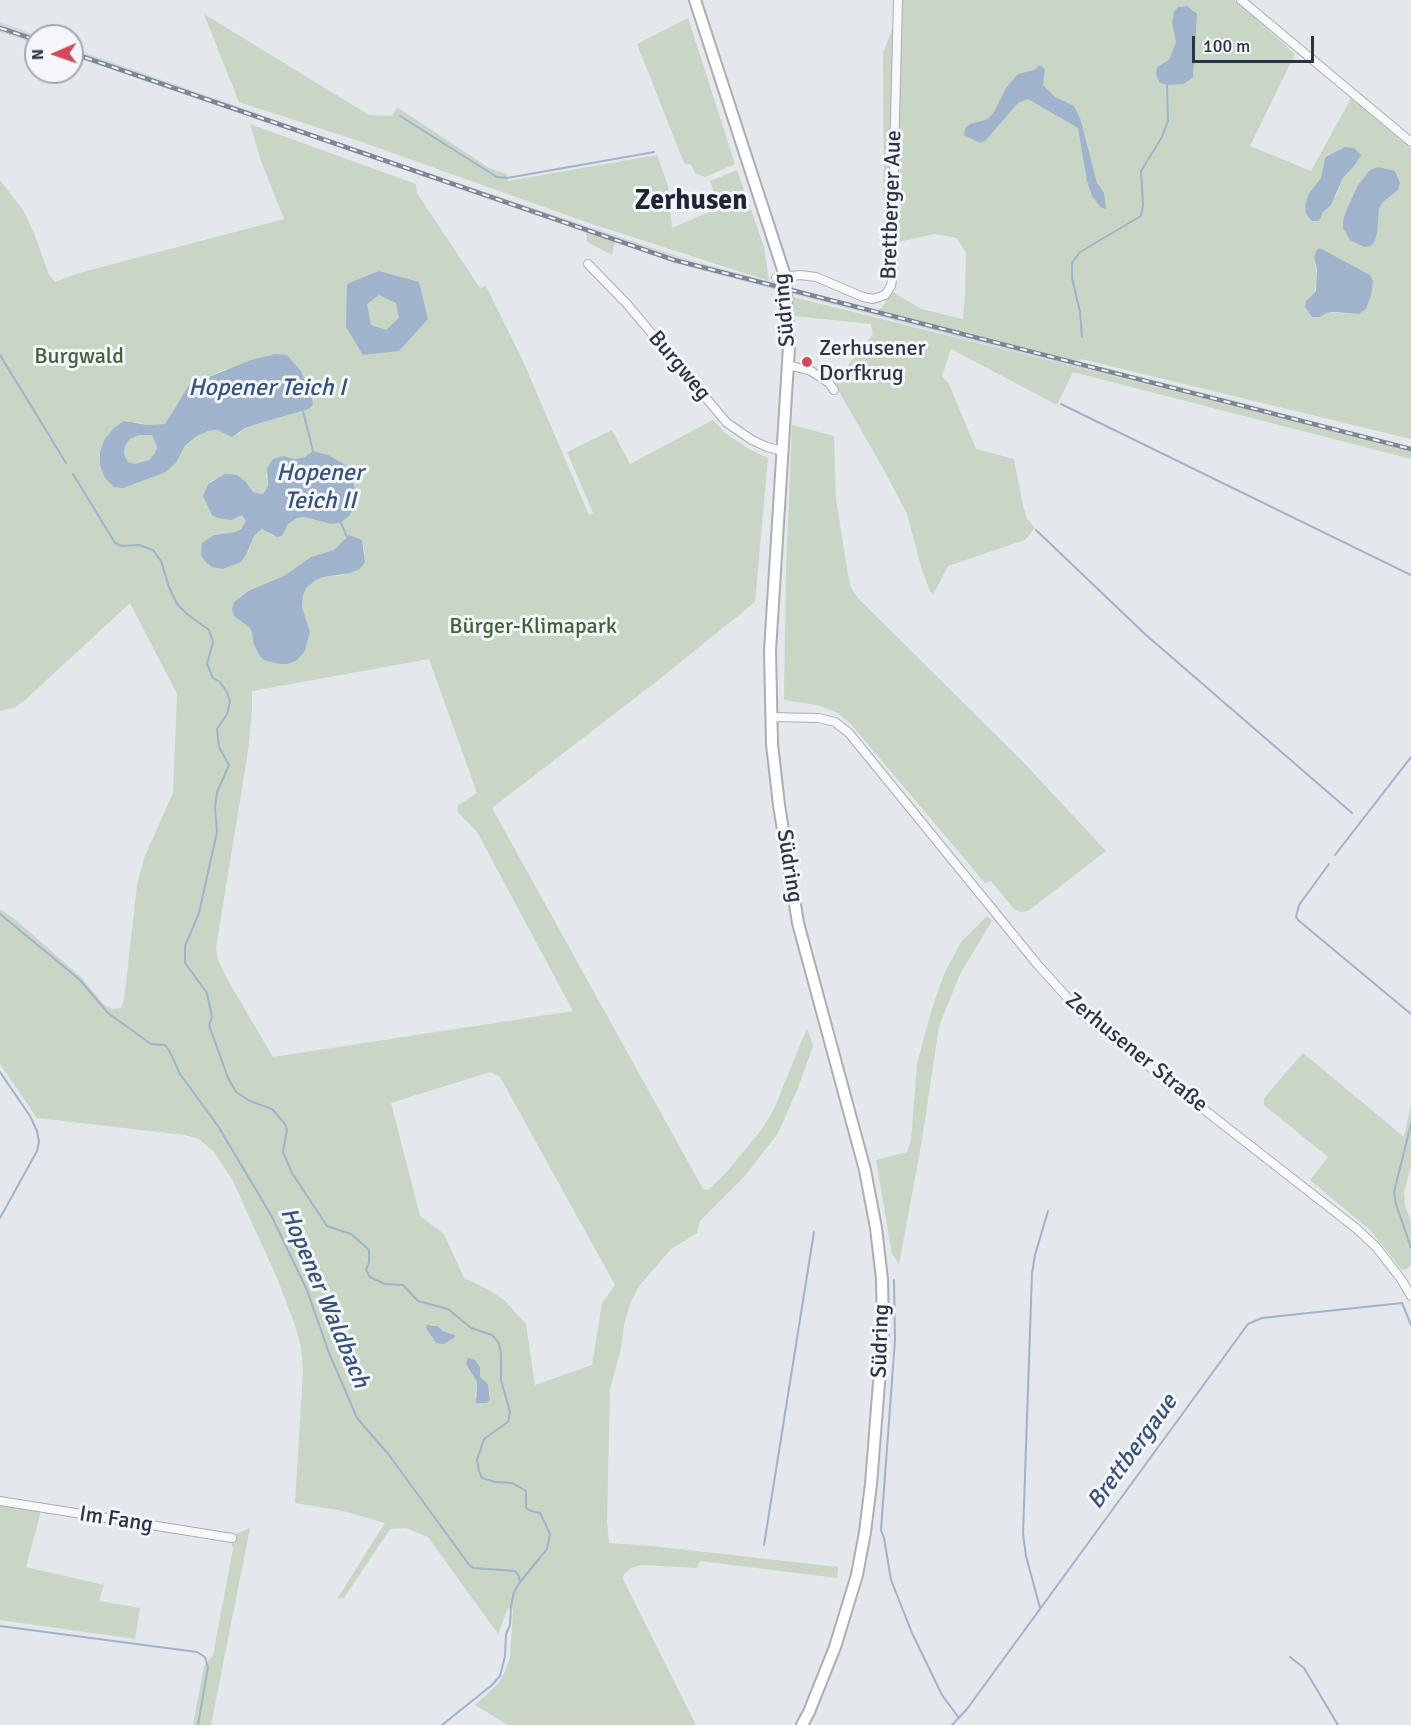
<!DOCTYPE html>
<html>
<head>
<meta charset="utf-8">
<style>
	body { margin:0 }
	#map { position:relative; width:1411px; height:1725px; overflow:hidden; background:#e4e7ec; font-family:Signika,sans-serif }
	canvas { display:block }
	.north { position:absolute; left:24px; top:24px; width:60px; height:60px; box-sizing:border-box; background:#f4f6f9; border:2px solid #a4a8b1; border-radius:50%; rotate:268deg; font-size:16px; font-weight:700; line-height:24px; text-align:center; color:#2b3445 }
	.north::after { content:''; display:block; margin:auto; width:21px; height:27px; background:#d1495b; clip-path:polygon(50% 0,100% 100%,50% 72%,0 100%) }
	.scale { position:absolute; left:1192px; top:36px; width:122px; height:27px; box-sizing:border-box; border:3px solid #2b3445; border-top:0; padding-left:8px; font-size:18px; line-height:21px; white-space:nowrap; color:#2b3445; -webkit-text-stroke:4px #f4f6f9; paint-order:stroke }
</style>
</head>
<body>
<div id="map">
<canvas width="1411" height="1725"></canvas>
<div class="north">N</div>
<div class="scale">100 m</div>
</div>
<script>
const context = document.querySelector('canvas').getContext('2d');
context.lineJoin = 'round';
function fillPath(path, color) {
  context.fillStyle = color;
  context.fill(path, 'evenodd');
}
function toPath(rows) {
  const path = new Path2D();
  for (const r of rows) {
    path.moveTo(r[0], r[1]);
    for (let i = 2; i < r.length; i += 2) path.lineTo(r[i], r[i + 1]);
  }
  return path;
}
function trace(path, color, width, dash) {
  context.strokeStyle = color;
  context.lineWidth = width;
  context.lineCap = dash ? 'butt' : 'round';
  context.setLineDash(dash || []);
  context.stroke(path);
}
function drawText(font, color, halo, rows, align = 'center') {
  context.font = font + ' Signika,sans-serif';
  context.lineWidth = 6;
  context.setLineDash([]);
  context.textBaseline = 'middle';
  context.strokeStyle = halo;
  context.fillStyle = color;
  for (const [text, x, y, turn = 0] of rows) {
    context.save();
    context.translate(x, y);
    context.rotate((+turn || 0) * Math.PI / 180);
    context.textAlign = isNaN(turn) ? turn : align;
    if (halo) context.strokeText(text, 0, 0);
    context.fillText(text, 0, 0);
    context.restore();
  }
}
const built = toPath([
	[0,22,38,36,36,36,36,44,0,32],
	[72,48,389,160,689,260,879,311,1221,397,1411,447,1411,451,1080,369,689,267,72,56]
]);
const green = toPath([
	[902,0,1235,0,1295,54,1250,146,1311,171,1351,98,1411,149,1411,439,1081,359,1079,361,879,311,893,292,921,309,963,319,965,292,966,253,957,238,935,234,884,245,883,53,893,27,900,25],
	[1346,147,1355,165,1343,178,1336,196,1323,212,1309,193,1321,178,1325,156],
	[1320,248,1370,275,1371,296,1366,309,1359,314,1308,312,1305,307,1306,301,1315,291,1317,277,1314,258],
	[204,14,369,115,392,116,397,107,489,168,507,174,508,181,657,155,668,186,672,228,719,208,710,181,737,170,764,247,769,281,586,222,359,141,239,102],
	[688,18,735,164,705,177,695,173,691,165,684,163,637,44],
	[250,124,416,184,417,193,480,288,486,286,523,361,589,515,593,513,567,452,612,430,630,464,713,420,725,433,749,449,768,458,755,602,657,681,492,808,703,1189,708,1190,725,1174,762,1129,774,1109,807,1028,813,1046,798,1088,778,1133,744,1177,700,1221,697,1233,671,1249,640,1285,631,1301,624,1325,621,1348,610,1390,607,1521,609,1543,652,1546,838,1567,837,1578,700,1561,697,1568,641,1565,631,1568,624,1574,623,1579,696,1725,508,1725,475,1705,498,1684,505,1671,510,1658,513,1609,508,1608,498,1634,428,1537,406,1528,390,1529,344,1598,337,1599,385,1523,343,1511,295,1503,303,1371,301,1347,295,1325,277,1278,232,1179,214,1152,199,1139,185,1135,37,1118,0,1064,0,909,16,920,82,978,104,1005,113,1009,121,1008,124,1000,137,885,144,858,173,793,177,694,130,603,24,701,14,708,0,711,0,180,23,210,34,233,49,275,55,282,79,273,284,219,261,161],
	[226,369,301,371,312,399,309,409,257,424,245,428,239,434,217,430,208,431,197,436,185,447,176,463,166,472,149,478,100,465,100,452,104,440,135,422,148,425,165,424,189,385],
	[283,456,295,459,305,457,340,523,331,524,304,517,297,518,288,524,282,536,272,536,268,531,263,529,254,536,248,553,214,535,235,532,241,529,246,521,242,515,203,496,208,484,212,480,246,482,253,492,263,494,268,486,266,474],
	[346,537,362,540,365,554,343,575,324,577,316,580,306,588,303,596,302,607,310,632,305,651,253,642,252,632,239,597,248,591,285,576,311,557,334,550,342,544],
	[429,659,477,793,458,805,457,811,477,832,573,1011,273,1057,226,977,218,960,216,948,248,751,252,712,252,691],
	[490,1072,500,1077,615,1285,602,1303,592,1365,535,1385,526,1324,505,1301,491,1291,464,1278,444,1234,420,1216,391,1103],
	[431,1324,436,1326,443,1331,455,1335,436,1343,427,1330],
	[475,1360,480,1367,480,1377,488,1385,490,1393,490,1398,486,1403,475,1397,477,1382,466,1364],
	[586,232,615,242,612,255,587,242],
	[793,297,1411,451,1411,459,1073,372,1057,405,951,349,942,376,949,384,976,449,1014,459,1023,506,1027,518,1035,528,1025,540,948,566,933,595,930,591,922,570,907,514,884,470,834,383,873,334,871,324,795,316],
	[792,425,834,436,836,499,848,574,851,588,859,599,1025,764,1106,851,1028,911,1021,912,1014,909,991,881,985,883,850,723,836,712,817,705,784,700,786,569],
	[139,435,152,435,157,447,155,453,149,460,135,464,128,462,124,454,125,446,130,439],
	[987,916,992,921,961,972,939,1026,922,1140,899,1264,892,1254,876,1160,907,1152,911,1140,917,1064,932,1008,945,972,961,942],
	[1303,1053,1404,1137,1411,1105,1411,1166,1404,1193,1405,1206,1411,1221,1411,1265,1407,1269,1402,1270,1370,1230,1310,1180,1328,1157,1264,1105,1264,1098],
	[0,1505,41,1511,26,1567,104,1585,99,1601,140,1608,135,1639,0,1620],
	[250,1528,211,1725,193,1725,204,1666,213,1655,233,1549,231,1540,236,1534]
]);
const water = toPath([
	[1187,6,1197,14,1193,77,1184,84,1167,85,1160,83,1156,74,1157,67,1169,60,1176,42,1172,22,1174,12,1178,7],
	[1040,65,1045,69,1043,85,1055,97,1074,106,1080,118,1097,183,1104,193,1106,209,1100,207,1092,196,1087,181,1078,128,1028,99,1018,103,985,141,980,143,964,135,965,128,970,124,988,119,994,112,1006,88,1018,74,1034,70],
	[1345,147,1354,148,1361,155,1355,165,1343,178,1331,205,1323,212,1319,221,1312,221,1306,214,1305,206,1309,193,1321,178,1325,157],
	[1378,167,1395,171,1400,183,1398,190,1383,202,1379,208,1377,233,1375,241,1371,246,1364,247,1350,240,1343,228,1343,221,1346,211,1358,185,1370,170],
	[1320,248,1370,275,1373,281,1371,296,1366,309,1359,314,1333,312,1326,313,1320,317,1312,317,1305,307,1306,301,1316,291,1317,270,1314,258,1316,251],
	[379,271,419,282,428,319,399,351,363,355,346,327,347,284],
	[379,295,396,303,399,318,386,330,371,325,367,304],
	[275,354,287,355,301,371,312,399,313,405,309,409,257,424,245,428,232,437,217,430,208,431,197,436,185,446,176,463,166,472,123,488,114,487,105,478,100,465,100,452,104,440,114,428,124,421,148,425,165,424,189,385,251,360],
	[139,435,152,435,157,447,155,453,149,460,135,464,128,462,124,454,125,446,130,439],
	[313,451,328,455,344,464,349,471,357,495,355,507,348,517,340,523,331,524,304,517,297,518,288,524,282,536,277,537,262,529,254,536,247,553,241,562,223,569,212,567,206,562,201,556,202,543,214,535,235,532,241,529,246,521,242,515,231,520,218,518,212,515,203,496,208,484,225,474,237,475,246,482,253,492,263,494,268,486,267,468,273,459,283,456,295,459,305,457],
	[349,535,362,540,365,562,360,569,350,573,324,577,316,580,306,588,303,596,302,607,310,632,305,651,296,661,287,664,279,664,264,660,259,655,253,642,252,632,250,628,234,616,232,609,234,602,248,591,284,576,311,557,334,550],
	[427,1325,437,1326,443,1331,455,1335,455,1337,444,1344,436,1343,427,1330,426,1326],
	[468,1358,475,1360,480,1367,480,1377,488,1384,490,1399,487,1403,476,1403,477,1382,466,1364]
]);
const stream = toPath([
	[400,116,497,177,507,178,654,152],
	[1082,337,1080,312,1072,278,1072,263,1080,252,1141,216,1143,205,1141,171,1162,137,1168,121,1167,85],
	[0,355,66,463],
	[1061,404,1411,575],
	[303,411,313,451],
	[73,474,115,543,122,546,139,545,153,550,161,561,169,587,177,604,187,614,209,630,213,642,207,664,213,678,220,682,227,692,230,702,227,714,217,729,219,747,229,765,217,792,215,807,217,832,199,913,185,946,185,963,207,993,212,1017,209,1025,228,1078,236,1092,250,1101,272,1109,285,1124,287,1130,283,1152,292,1173,327,1226,351,1234,369,1250,369,1262,366,1270,370,1277,385,1284,403,1285,418,1301,448,1309,471,1328,492,1335,499,1343,501,1354,501,1380,510,1412,508,1422,484,1439,477,1460,479,1471,482,1478,495,1482,512,1483,526,1491,526,1508,531,1511,540,1513,550,1534,547,1549,520,1582,514,1592,511,1606,510,1625,506,1634,505,1656,500,1676,492,1685,442,1725],
	[341,523,347,537],
	[1036,530,1146,635,1352,813],
	[1335,855,1411,757],
	[1329,864,1299,905,1296,917,1298,920,1411,1014],
	[0,914,80,980,108,1013,151,1044,165,1045,169,1050,180,1074,218,1126,271,1215,307,1290,329,1353,357,1418,389,1455,470,1566,474,1568,515,1571,519,1576,520,1582],
	[0,1072,30,1116,37,1131,39,1142,37,1151,0,1218],
	[1411,1124,1394,1192,1396,1204,1411,1248],
	[894,1280,895,1340,881,1530,884,1538,891,1580,912,1633,942,1695,959,1718],
	[764,1545,814,1232],
	[1040,1608,1026,1556,1023,1534,1032,1273,1035,1255,1048,1211],
	[0,1626,197,1652,205,1657,208,1667,198,1725],
	[1290,1657,1304,1668,1338,1725],
	[952,1725,967,1709,1248,1324,1262,1318,1402,1303,1411,1325]
]);
const street = toPath([
	[1241,0,1411,142],
	[588,264,627,304,727,423,752,440,767,447,783,451],
	[776,278,800,275,816,277,863,297,873,299,885,295,891,286,893,274,894,158,898,0],
	[788,365,811,371,829,383,834,390],
	[771,717,818,718,835,722,849,733,1037,964,1083,1015,1357,1229,1376,1247,1401,1279,1411,1296],
	[0,1501,232,1538]
]);
const secondary = toPath([
	[695,0,785,276,789,347,770,651,772,744,779,805,798,923,865,1170,876,1228,882,1279,883,1332,871,1484,865,1532,857,1575,835,1647,809,1712,802,1725]
]);
const rail = toPath([
	[0,28,36,40],
	[72,53,674,260,1411,449]
]);
const markers = [
	[807,362,6,"#d1495b"]
];
const streetNames = [
	["Brettberger Aue",892,205,-88],
	["Südring",785,310,-95],
	["Burgweg",679,366,50],
	["Südring",789,866,81],
	["Zerhusener Straße",1136,1053,39],
	["Südring",881,1341,-88],
	["Im Fang",116,1520,9]
];
const poiNames = [
	["Zerhusener",819,349],
	["Dorfkrug",819,374]
];
const parkNames = [
	["Burgwald",79,357],
	["Bürger-Klimapark",533,627]
];
const waterNames = [
	["Hopener Teich I",267,389],
	["Hopener",320,474],
	["Teich II",320,502],
	["Hopener Waldbach",324,1298,67],
	["Brettbergaue",1133,1452,-54]
];
const districtNames = [
	["Zerhusen",691,202]
];
fillPath(built, '#d2d6de');
fillPath(green, '#c9d6c5');
fillPath(water, '#9fb4cc');
trace(stream, '#9fb4cc', 2);
trace(street, '#a9aeb7', 10);
trace(secondary, '#a9aeb7', 14);
trace(street, '#f7f8fa', 8);
trace(secondary, '#fff', 10);
trace(rail, '#7d8696', 4.5);
trace(rail, '#f4f6f9', 2, [7]);
for (const [x, y, r, color] of markers) {
  const dot = new Path2D();
  dot.arc(x, y, r, 0, 2 * Math.PI);
  context.fillStyle = color;
  context.fill(dot);
  trace(dot, '#f4f6f9', 2);
}
drawText('22px', '#2b3445', '#f4f6f9', streetNames);
drawText('22px', '#2b3445', '#f4f6f9', poiNames, 'left');
drawText('22px', '#3f6138', '#f4f6f9', parkNames);
drawText('italic 24px', '#34527a', '#f4f6f9', waterNames);
drawText('bold 28px', '#1d2536', '#f4f6f9', districtNames);
</script>
</body>
</html>
